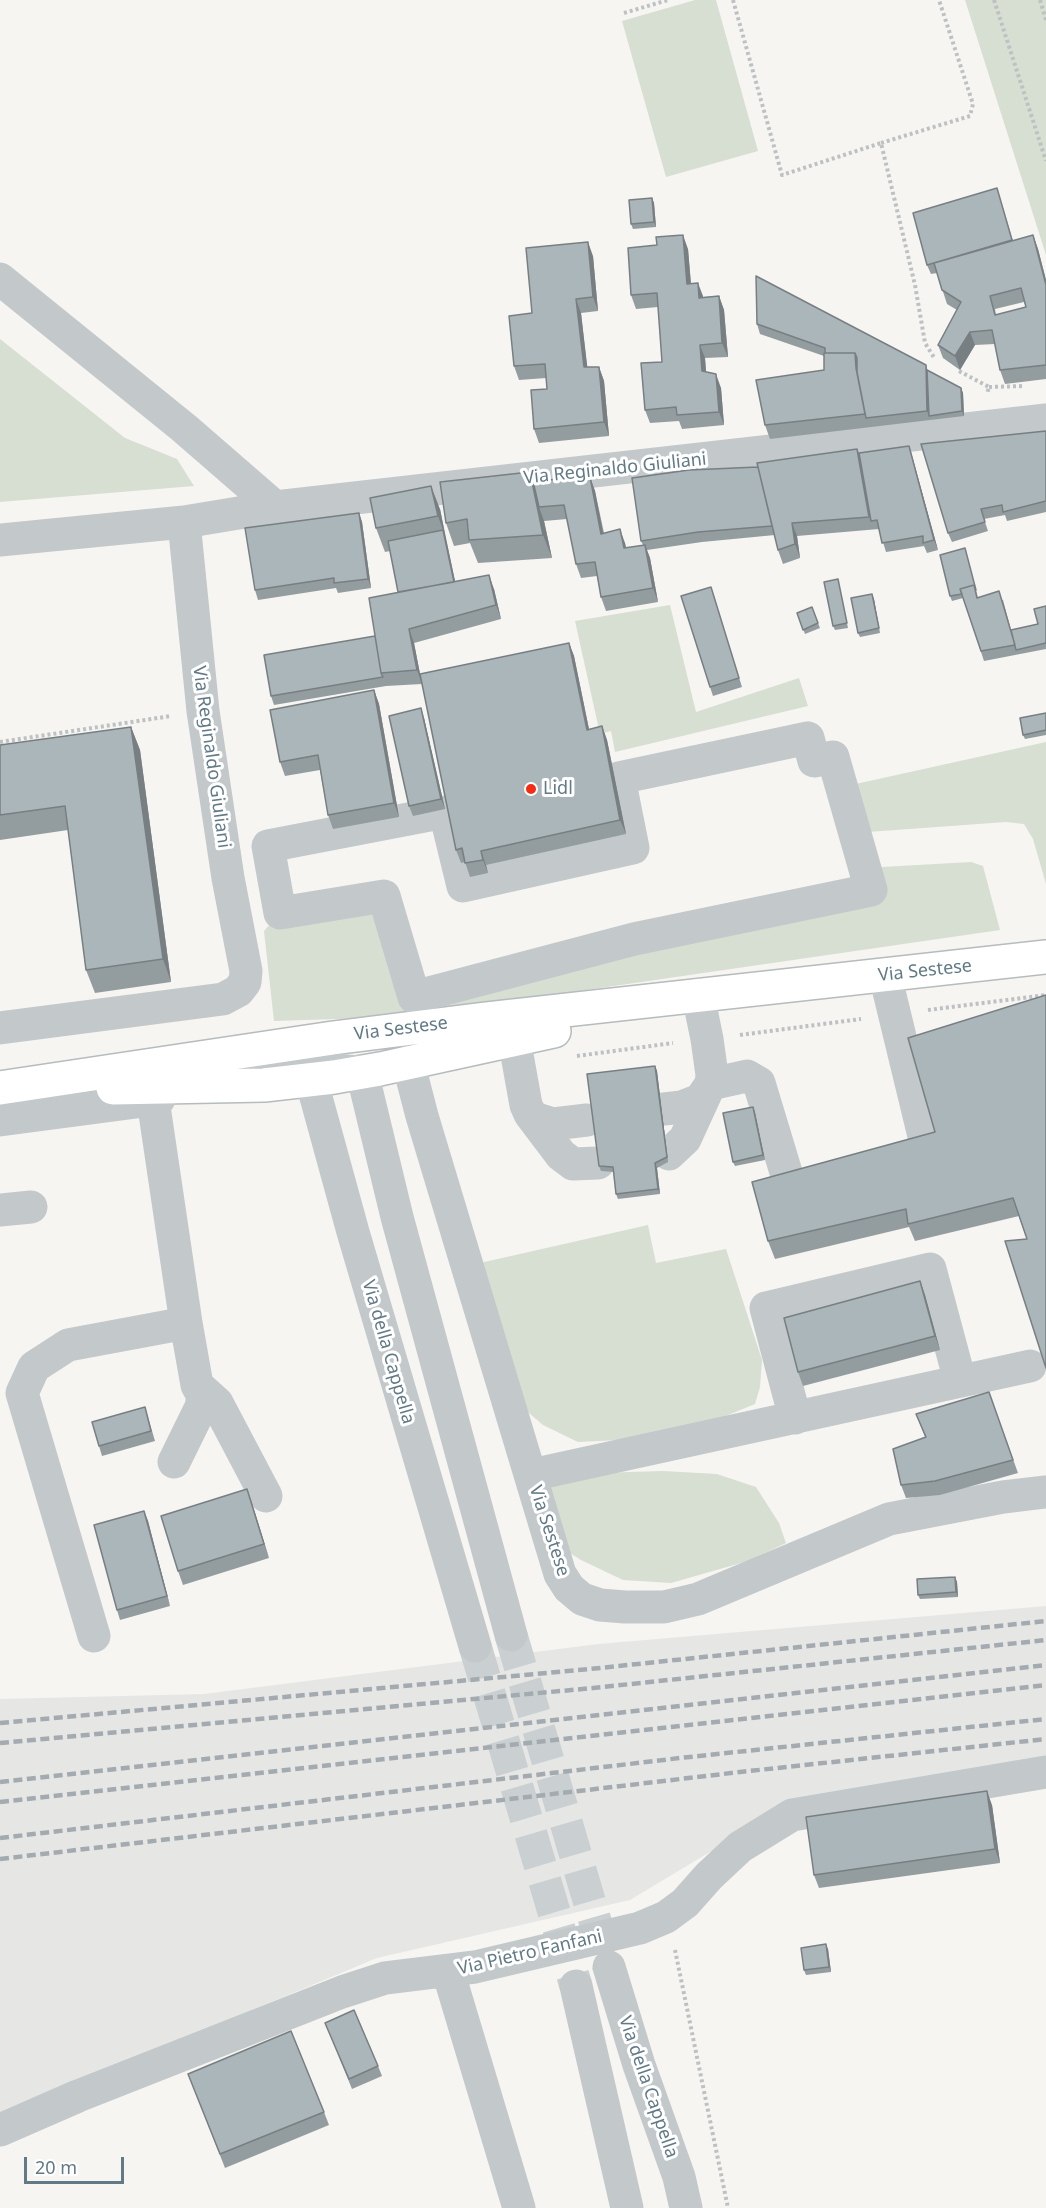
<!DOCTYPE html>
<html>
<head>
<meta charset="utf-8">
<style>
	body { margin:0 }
	#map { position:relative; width:1046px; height:2208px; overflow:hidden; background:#f6f5f1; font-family:"Noto Sans",sans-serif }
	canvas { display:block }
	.scale { position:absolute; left:24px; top:2157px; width:100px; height:27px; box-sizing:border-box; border:3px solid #627a86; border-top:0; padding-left:8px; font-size:18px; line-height:21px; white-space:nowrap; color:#627a86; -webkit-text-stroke:4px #fff; paint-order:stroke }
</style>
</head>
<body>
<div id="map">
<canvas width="1046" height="2208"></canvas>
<div class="scale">20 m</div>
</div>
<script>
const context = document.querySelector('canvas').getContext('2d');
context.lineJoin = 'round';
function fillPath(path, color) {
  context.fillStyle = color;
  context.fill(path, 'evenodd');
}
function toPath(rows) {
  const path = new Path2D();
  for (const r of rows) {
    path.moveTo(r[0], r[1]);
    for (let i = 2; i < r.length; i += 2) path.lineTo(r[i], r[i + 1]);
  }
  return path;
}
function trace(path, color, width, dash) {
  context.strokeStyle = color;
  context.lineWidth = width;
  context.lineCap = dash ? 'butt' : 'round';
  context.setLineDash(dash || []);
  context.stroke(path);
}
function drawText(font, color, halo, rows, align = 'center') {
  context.font = font + ' "Noto Sans",sans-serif';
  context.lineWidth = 6;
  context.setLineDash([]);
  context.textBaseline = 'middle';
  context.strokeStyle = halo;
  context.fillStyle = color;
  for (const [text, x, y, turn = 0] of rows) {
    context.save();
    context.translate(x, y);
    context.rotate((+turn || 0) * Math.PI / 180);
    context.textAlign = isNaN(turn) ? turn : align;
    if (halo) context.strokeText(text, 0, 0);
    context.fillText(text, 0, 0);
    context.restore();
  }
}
const built = toPath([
	[1046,1606,1046,1772,785,1807,630,1900,377,1958,0,2115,0,1699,204,1694,598,1644]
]);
const green = toPath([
	[695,0,716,0,758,151,666,177,622,21],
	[965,0,1046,0,1046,255],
	[0,339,125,438,177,459,194,486,0,502],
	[670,605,696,712,799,678,808,706,615,752,611,731,600,734,575,621],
	[1046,742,1046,884,1033,839,1024,824,1006,822,854,833,842,787],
	[971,862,983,866,1000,930,400,1017,274,1021,264,931,280,913,384,896,413,996,870,891,864,868],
	[648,1225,656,1263,726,1249,762,1360,760,1387,755,1404,706,1424,640,1439,578,1442,543,1425,522,1407,480,1263],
	[663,1471,717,1474,756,1487,779,1523,786,1543,748,1561,671,1583,623,1580,581,1560,562,1548,547,1487,596,1473]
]);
const minorTunnel = toPath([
	[511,1635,608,1965],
	[475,1646,576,1986]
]);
const path = toPath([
	[733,0,782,175,881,143,915,285,925,343,935,359],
	[994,0,1046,161],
	[1040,0,1046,20],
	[624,13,668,0],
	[881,143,970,116,973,104,939,0],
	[959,371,989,387,987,394],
	[989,387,1024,386],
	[0,742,171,716],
	[928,1010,1046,995],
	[740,1035,861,1019],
	[577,1056,673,1043],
	[675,1950,728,2208]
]);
const minor = toPath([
	[0,279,184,428,275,507],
	[0,540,184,522,275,507,1046,420],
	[808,738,814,761,833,757,871,890,634,939,414,997,384,896,280,913,268,846,445,812,463,886,633,848,619,778,808,738],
	[885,975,924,1136],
	[510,1016,526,1105,530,1114,537,1119,553,1124,587,1120],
	[0,1028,223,999,238,991,245,982,246,971,228,878,203,711,184,522],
	[408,1062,422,1116,560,1574,569,1588,582,1599,600,1605,625,1607,664,1607,698,1599,889,1519,1003,1497,1046,1492],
	[212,1063,362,1072,397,1217,511,1635],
	[339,1070,311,1079,353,1232,475,1646],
	[711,1084,747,1076,759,1083,788,1179],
	[664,1109,682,1107,700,1100,711,1084,712,1075,707,1039,698,995],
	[530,1114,561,1155,573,1164,598,1163],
	[0,1120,159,1099],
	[669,1154,685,1139,707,1091],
	[0,1210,31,1207],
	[197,1385,217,1403,266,1496],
	[795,1418,766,1308,930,1269,960,1381],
	[174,1462,201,1407,203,1396,197,1385,186,1323],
	[531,1475,1030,1366],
	[94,1636,22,1393,34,1367,68,1345,186,1323,148,1066],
	[609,1967,639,2065,679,2177,686,2208],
	[448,1971,519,2208],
	[576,1986,627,2208],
	[0,2130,78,2096,342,1992,385,1978,475,1967,640,1928,666,1917,685,1903,709,1876,740,1847,792,1815,1046,1772]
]);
const major = toPath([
	[0,1088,333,1038,485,1019,1046,957],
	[113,1088,264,1085,334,1077,380,1069,554,1031]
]);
const rail = toPath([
	[0,1723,590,1669,1046,1621],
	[0,1743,593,1688,1046,1640],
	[0,1782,1046,1665],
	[0,1802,1046,1685],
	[0,1838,680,1758,1046,1719],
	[0,1859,740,1772,1046,1739]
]);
const wall = toPath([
	[652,198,654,203,656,227,633,229,631,224],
	[1000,198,1013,241,1033,235,1038,249,1046,280,1046,379,1005,384,1000,370,995,344,975,345,960,370,943,358,938,345,957,310,947,304,937,273,931,274,927,265],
	[1024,302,1026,307,996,315,995,309],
	[657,245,688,249,691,283,703,297,719,296,724,310,728,357,705,358,706,372,721,388,724,425,682,429,679,421,650,423,645,410,662,362,658,307,636,309,631,295],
	[593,256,598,311,581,313,587,367,599,367,604,381,609,436,539,443,534,429,547,389,546,378,519,380,514,366,532,313],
	[757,324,926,365,927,370,961,388,963,393,964,416,770,439,765,425,824,370,824,356,760,334],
	[1046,431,1046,512,1007,521,1005,515,984,519,988,531,952,542,948,533],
	[909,446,912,456,938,550,927,553,924,546,886,552,879,529,797,536,800,558,783,564,778,550,775,535,702,542,647,550,650,558,658,602,606,611,601,597,597,576,581,578,576,564,567,519,544,521,552,558,478,563,470,543,454,546,446,523,533,481,590,477,595,491,604,533,625,543,626,548,643,545,641,541,758,467,857,449,859,453],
	[440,509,455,581,494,589,501,619,414,643,420,674,569,643,574,656,589,729,602,726,607,740,626,834,486,865,488,873,470,877,465,862,461,863,456,850,422,684,386,686,274,705,271,696,375,636,398,592,390,551,385,552,376,528],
	[359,513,362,522,371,588,338,593,336,588,258,600,255,590],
	[965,548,978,598,1003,600,1011,630,1038,624,1046,606,1046,649,984,661,963,598,952,601,950,596],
	[838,579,848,628,835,630,833,626],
	[714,596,742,687,713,696,710,687],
	[874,599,880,633,860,637,858,633],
	[797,613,818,623,820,628,805,634],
	[374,690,379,704,399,817,333,829,328,815,320,770,285,776,280,762],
	[1046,713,1046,735,1025,739,1023,735],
	[424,718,445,809,413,816,409,806],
	[131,727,140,750,171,982,95,993,86,970,68,830,0,840,0,745],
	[1046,995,1027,1239,1019,1216,915,1241,909,1227,775,1259,768,1241,935,1132],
	[655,1066,657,1071,668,1162,657,1168,660,1194,618,1199,616,1194,614,1172,601,1171,599,1166],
	[753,1107,765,1160,735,1166,733,1162],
	[920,1281,925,1295,940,1350,803,1386,798,1372],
	[989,1392,1018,1473,940,1495,906,1498,901,1485,925,1437,916,1414],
	[145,1407,155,1441,102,1456,99,1446],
	[247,1489,269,1558,183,1585,178,1571],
	[144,1511,148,1521,170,1606,120,1620,117,1610],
	[955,1577,957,1582,958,1597,920,1599,918,1595],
	[992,1805,1000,1863,819,1888,814,1875],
	[828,1949,831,1972,806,1975,804,1970],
	[325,2023,378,2066,382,2076,352,2089],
	[188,2074,324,2112,329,2125,225,2168]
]);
const shadedWall = toPath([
	[652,198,654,203,656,227,654,222],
	[683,235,688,249,692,298,687,284],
	[1033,235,1038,249,1046,280,1046,285],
	[588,242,593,256,598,311,593,297],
	[698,283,703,296,704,311,699,298],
	[719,296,724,310,728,357,722,343],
	[576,299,581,313,589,381,584,367],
	[970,332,975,345,960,370,955,356],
	[700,345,705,358,707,385,702,371],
	[926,365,929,375,929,416,927,411],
	[599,367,604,381,609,436,604,422],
	[716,374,721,388,724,425,719,412],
	[961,388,963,393,964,416,962,411],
	[909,446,912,456,938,550,934,540],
	[530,472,538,495,539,507,544,521,552,558,543,535],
	[590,477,595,491,606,548,601,534],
	[431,486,440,509,446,539,438,516],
	[359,513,362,522,371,588,368,579],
	[792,523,797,536,800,558,795,544],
	[620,529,625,543,629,562,624,548],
	[443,530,446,539,458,595,454,585],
	[645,545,650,558,658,602,653,588],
	[489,575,494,589,501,619,496,605],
	[872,594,874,599,880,633,879,628],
	[409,629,414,643,422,684,417,670],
	[569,643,574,656,592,744,587,730],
	[374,690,379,704,399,817,394,803],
	[421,708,424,718,445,809,441,799],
	[602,726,607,740,626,834,620,820],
	[131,727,140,750,171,982,163,959],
	[481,851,486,865,488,873,483,860],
	[655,1066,657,1071,668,1162,667,1157],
	[753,1107,755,1112,765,1160,763,1155],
	[655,1163,657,1168,660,1194,658,1189],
	[920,1281,925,1295,940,1350,935,1336],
	[247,1489,252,1503,269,1558,264,1544],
	[144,1511,148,1521,170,1606,167,1596],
	[955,1577,957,1582,958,1597,956,1592],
	[987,1791,992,1805,1000,1863,995,1849],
	[826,1944,828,1949,831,1972,829,1967]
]);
const building = toPath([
	[997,188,1012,240,927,265,913,213,997,188],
	[652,198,654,222,631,224,629,200,652,198],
	[683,235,687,284,698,283,699,298,719,296,722,343,700,345,702,371,716,374,719,412,677,415,676,407,645,410,641,363,662,362,657,293,631,295,628,248,657,245,656,237,683,235],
	[1033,235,1046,285,1046,365,1000,370,992,330,970,332,955,356,938,345,961,302,942,290,934,263,1033,235],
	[1021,288,1026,307,995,315,990,296,1021,288],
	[588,242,593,297,576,299,584,367,599,367,604,422,534,429,531,390,547,389,545,364,514,366,509,316,532,313,526,248,588,242],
	[756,276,926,365,927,411,866,418,857,372,857,358,855,353,825,353,825,348,757,324,756,276],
	[824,353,855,353,856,368,865,414,765,425,756,380,824,370,824,353],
	[927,370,961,388,962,411,929,416,927,370],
	[1046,431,1046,501,1003,512,1002,505,981,509,985,522,948,533,921,444,1046,431],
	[909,446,934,540,923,543,923,536,882,543,877,520,871,521,859,453,909,446],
	[857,449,869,517,792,523,795,544,778,550,757,463,857,449],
	[758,467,772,526,698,532,641,541,632,478,689,470,758,467],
	[530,472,543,535,469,540,467,519,446,523,440,482,530,472],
	[590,477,601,534,620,529,624,548,645,545,653,588,601,597,595,562,576,564,564,505,539,507,533,481,590,477],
	[431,486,438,516,376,528,370,498,431,486],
	[359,513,368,579,334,583,334,578,255,590,245,528,359,513],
	[443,530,454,582,398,592,388,541,443,530],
	[965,548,976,590,974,585,960,589,962,594,950,596,940,555,965,548],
	[489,575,496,605,409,629,417,670,381,673,369,598,489,575],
	[838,579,847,623,833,626,824,582,838,579],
	[974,585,977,598,999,591,1015,645,981,651,960,589,974,585],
	[711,587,739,678,710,687,681,596,711,587],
	[872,594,879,628,858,633,851,598,872,594],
	[1046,606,1046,643,1016,650,1011,630,1038,624,1034,609,1046,606],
	[812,607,818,623,803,630,797,613,812,607],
	[375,636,381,673,383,677,271,696,264,655,375,636],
	[569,643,587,730,602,726,620,820,481,851,483,860,465,863,462,848,456,850,420,674,569,643],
	[374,690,394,803,328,815,318,755,280,762,270,710,374,690],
	[421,708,441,799,409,806,389,716,421,708],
	[1046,713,1046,730,1023,735,1020,718,1046,713],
	[131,727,163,959,86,970,65,806,0,815,0,745,131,727],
	[1046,995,1046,1368,1005,1241,1027,1239,1013,1198,908,1224,906,1209,768,1241,752,1182,935,1132,908,1038,1046,995],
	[655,1066,667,1157,655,1163,658,1189,616,1194,613,1167,599,1166,587,1074,655,1066],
	[753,1107,763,1155,733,1162,723,1113,753,1107],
	[920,1281,935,1336,798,1372,784,1318,920,1281],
	[989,1392,1013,1460,935,1481,901,1485,893,1449,926,1437,916,1414,989,1392],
	[145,1407,151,1431,99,1446,92,1422,145,1407],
	[247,1489,264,1544,178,1571,161,1516,247,1489],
	[144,1511,167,1596,117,1610,94,1525,144,1511],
	[955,1577,956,1592,918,1595,917,1579,955,1577],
	[987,1791,995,1849,814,1875,806,1817,987,1791],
	[826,1944,829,1967,804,1970,801,1948,826,1944],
	[354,2010,378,2066,349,2079,325,2023,354,2010],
	[291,2031,324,2112,220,2154,188,2074,291,2031]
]);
const markers = [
	[531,789,6,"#f42c13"]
];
const streetNames = [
	["Via Reginaldo Giuliani",615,469,-6],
	["Via Reginaldo Giuliani",211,757,82],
	["Via Sestese",925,971,-6],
	["Via Sestese",401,1029,-7],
	["Via della Cappella",388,1352,74],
	["Via Sestese",549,1531,72],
	["Via Pietro Fanfani",530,1953,-13],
	["Via della Cappella",648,2087,71]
];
const poiNames = [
	["Lidl",543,789]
];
fillPath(built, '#e6e7e5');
fillPath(green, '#d7ded2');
trace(minorTunnel, '#cad0d1', 33, [33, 16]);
trace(major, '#b6bbbe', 36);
trace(path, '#bec1c3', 4, [3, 3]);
trace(minor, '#c3c8cb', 33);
trace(major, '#fff', 33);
trace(rail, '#a3abb0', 4.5, [9, 4.5]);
fillPath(wall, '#939da0');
fillPath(shadedWall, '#787f82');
fillPath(building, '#abb6ba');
trace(building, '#787f82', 1.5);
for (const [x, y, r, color] of markers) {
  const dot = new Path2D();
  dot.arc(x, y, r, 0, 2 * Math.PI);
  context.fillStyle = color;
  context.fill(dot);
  trace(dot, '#fff', 2);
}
drawText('18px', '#627a86', '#fff', streetNames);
drawText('18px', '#627a86', '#fff', poiNames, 'left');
</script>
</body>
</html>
